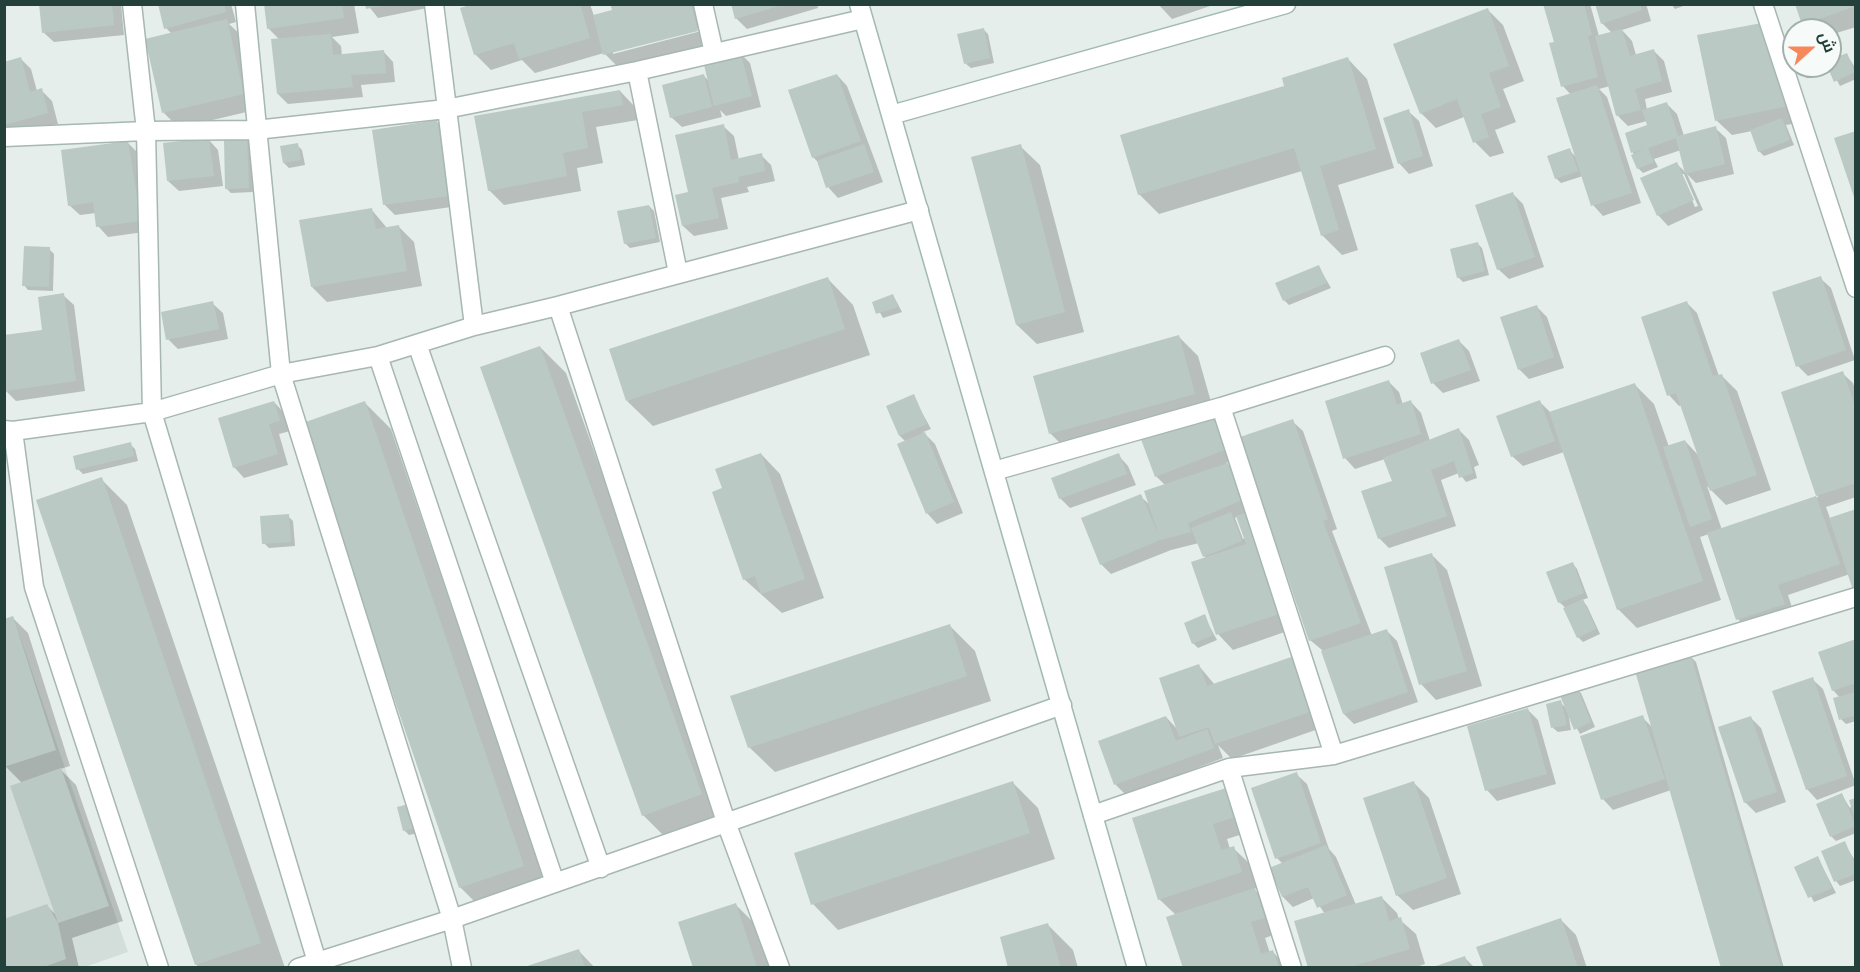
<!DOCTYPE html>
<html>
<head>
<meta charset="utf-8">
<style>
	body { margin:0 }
	#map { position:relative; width:1860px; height:972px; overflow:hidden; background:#e5eeea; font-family:"Work Sans",Cairo,sans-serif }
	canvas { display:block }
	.frame { position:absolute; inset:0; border:6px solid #23413a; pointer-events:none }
	.north { position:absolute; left:1782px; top:18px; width:60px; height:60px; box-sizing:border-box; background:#f6faf8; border:2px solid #a2b0ac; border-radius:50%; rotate:69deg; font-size:16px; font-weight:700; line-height:24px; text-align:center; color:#23413a }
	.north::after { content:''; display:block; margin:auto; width:21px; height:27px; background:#f6895b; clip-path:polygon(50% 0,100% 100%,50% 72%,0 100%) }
</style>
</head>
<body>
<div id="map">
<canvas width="1860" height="972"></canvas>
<div class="frame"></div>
<div class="north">ش</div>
</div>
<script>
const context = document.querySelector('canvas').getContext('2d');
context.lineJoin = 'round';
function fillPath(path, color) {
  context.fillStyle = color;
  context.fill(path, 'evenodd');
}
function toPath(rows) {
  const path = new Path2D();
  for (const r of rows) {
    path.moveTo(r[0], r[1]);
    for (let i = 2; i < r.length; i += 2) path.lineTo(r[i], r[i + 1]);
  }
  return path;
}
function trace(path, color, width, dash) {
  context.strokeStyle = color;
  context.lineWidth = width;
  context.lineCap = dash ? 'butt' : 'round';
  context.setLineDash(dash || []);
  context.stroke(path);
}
const built = toPath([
	[13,616,128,952,85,967,5,968,4,620]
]);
const shadow = toPath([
	[40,4,121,4,124,35,54,42,43,32],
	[159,4,231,4,236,22,229,24,242,36,259,109,179,128,164,113,172,34,166,28],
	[265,4,354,4,359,33,332,37,341,46,342,56,383,51,393,62,395,82,361,85,363,97,288,104,278,94,280,40,269,29],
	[367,4,431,4,432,7,378,18],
	[478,4,590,4,594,16,614,11,612,4,702,4,712,46,620,69,604,53,535,73,522,60,491,70,475,54],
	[704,27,705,30,613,54,613,51],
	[732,4,817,4,818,8,747,29,736,18],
	[1158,4,1216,4,1172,19],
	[1545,4,1590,4,1599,36,1612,33,1602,23,1596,4,1646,4,1651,21,1622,30,1632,41,1636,55,1654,51,1664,61,1672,92,1645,99,1647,110,1666,103,1677,114,1684,136,1715,128,1726,138,1734,174,1696,183,1687,174,1703,210,1668,226,1658,215,1677,164,1686,173,1681,150,1654,159,1658,167,1643,173,1638,168,1627,134,1649,126,1647,121,1628,126,1618,116,1610,86,1599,89,1607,97,1641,203,1603,216,1593,205,1583,176,1561,183,1556,178,1569,150,1577,158,1571,95,1563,86,1556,43],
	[1681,174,1684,174,1698,206,1695,207],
	[1671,4,1689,4,1675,9],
	[1856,4,1856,27,1830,35,1830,30,1810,30,1803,24],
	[1488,10,1503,25,1524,81,1503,89,1516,122,1495,130,1504,153,1490,157,1475,142,1464,117,1436,128,1421,113],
	[1762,24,1802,122,1786,125,1794,145,1764,156,1759,151,1752,131,1732,135,1716,120],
	[983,29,988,34,994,63,971,68,966,64],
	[740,53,750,63,761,107,726,116,720,110,722,117,682,127,671,117,704,76,709,81],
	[1847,55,1856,69,1856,79,1840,86,1829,66,1830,62],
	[21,59,31,69,37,91,41,90,52,101,58,124,4,138,4,63],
	[1348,59,1367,79,1394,168,1338,185,1358,250,1342,255,1322,235,1302,171,1159,214,1139,194],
	[837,75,847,86,883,182,838,198,828,187,819,163,813,157],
	[620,91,635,107,638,120,596,127,603,163,577,168,581,191,504,205,489,190,476,117],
	[1408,111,1419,121,1433,166,1409,174,1399,163],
	[437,122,447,132,458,206,395,215,384,204],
	[723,126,734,136,739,160,761,155,771,165,775,181,747,187,749,192,721,198,728,229,694,236,683,226,677,197,690,193],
	[208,139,218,150,223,186,179,191,168,181],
	[247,140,252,145,253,192,231,193,226,188],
	[127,142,138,153,151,231,108,237,98,226,96,213,80,215,69,205],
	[297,145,302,150,305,165,289,168,284,163],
	[1020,146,1040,165,1084,332,1037,344,1017,325,973,158],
	[1513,194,1523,204,1544,267,1509,279,1498,269],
	[649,206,654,211,660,242,630,248,625,243],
	[371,209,387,228,399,227,414,242,422,286,327,302,312,287],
	[1477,243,1482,248,1489,275,1463,282,1458,277],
	[49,249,54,254,53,291,28,290,24,285],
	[1319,267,1331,288,1289,305,1284,300],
	[1820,278,1831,288,1855,360,1808,376,1798,366],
	[828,279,853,305,870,355,653,426,627,401],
	[63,295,74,305,85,391,16,401,5,390,44,331],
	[893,295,902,312,883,318,874,302],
	[212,303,223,313,228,339,178,349,168,339],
	[1687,303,1697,313,1719,376,1721,375,1737,391,1771,490,1726,505,1707,486,1722,530,1818,497,1783,393,1842,373,1853,383,1856,392,1856,497,1826,507,1850,574,1788,595,1794,614,1748,630,1738,619,1709,534,1700,537,1721,600,1637,628,1618,609,1564,452,1523,466,1512,456,1540,402,1551,413,1635,385,1654,404,1669,447,1685,441,1699,456,1682,405,1679,406,1669,395],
	[1536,306,1547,317,1564,368,1529,379,1519,369],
	[1179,337,1198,356,1215,416,1239,458,1226,463,1238,475,1299,627,1233,650,1218,634,1206,559,1199,543,1171,550,1111,574,1101,564,1140,496,1150,505,1165,485,1156,476,1141,433,1070,453,1050,433],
	[1238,516,1245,538,1243,539,1235,518],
	[1459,341,1469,351,1480,381,1443,393,1433,383],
	[540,347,566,373,726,820,669,841,643,815],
	[1389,382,1399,392,1403,405,1411,402,1421,413,1430,441,1459,430,1469,440,1479,465,1474,467,1477,478,1466,482,1459,473,1441,480,1456,526,1389,548,1379,538,1394,482,1385,459,1355,469,1345,458],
	[913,396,931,429,923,432,935,444,963,513,937,524,927,513,906,442,900,436,888,407],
	[274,402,284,413,290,431,279,434,288,465,244,478,234,467],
	[365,403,391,429,549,892,486,913,460,887],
	[1292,421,1303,431,1337,529,1332,531,1372,636,1387,631,1397,641,1418,702,1354,724,1344,714,1322,650,1310,640],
	[130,444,135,449,138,461,83,474,78,469],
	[761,454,780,474,824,598,782,613,744,579,724,489],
	[1118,455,1128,466,1136,485,1070,508,1060,498],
	[101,479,127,505,285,968,199,968,196,964],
	[288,516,293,521,295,546,269,548,264,543],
	[1432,555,1447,570,1482,686,1436,700,1421,684],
	[1573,564,1577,569,1588,598,1582,600,1587,606,1600,634,1583,642,1578,637,1567,609,1559,602],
	[1204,616,1217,640,1198,648,1193,643],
	[13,618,28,633,70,766,60,769,76,785,123,921,72,938,79,968,4,968,47,906,57,916,22,783,5,766],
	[949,625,975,651,991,701,775,772,749,747],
	[1856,641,1856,721,1846,724,1841,719,1840,698,1833,690],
	[1297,657,1330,725,1232,759,1218,745,1223,758,1126,795,1116,785,1100,742,1166,717,1178,730,1199,666,1215,685],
	[1691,657,1696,662,1784,968,1722,968,1671,790,1613,810,1603,799,1642,717,1653,728],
	[1812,679,1823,689,1856,785,1817,800,1807,789],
	[1576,689,1581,693,1595,727,1580,734,1568,712,1571,730,1558,732,1553,728,1560,702,1567,709],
	[1528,710,1538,720,1556,784,1497,801,1487,790],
	[1751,718,1761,728,1786,802,1756,813,1745,802],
	[1296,774,1307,784,1329,849,1336,857,1356,905,1382,898,1397,913,1399,919,1416,934,1425,964,1413,968,1309,968,1325,914,1314,898,1293,907,1283,897,1283,864,1277,858],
	[1413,782,1429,798,1461,894,1413,910,1397,895],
	[1013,783,1038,808,1055,859,838,930,813,904],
	[1225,790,1249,832,1227,839,1230,849,1233,848,1249,863,1257,888,1254,889,1270,905,1279,933,1265,938,1270,953,1273,952,1288,968,1184,968,1176,915,1159,899],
	[1842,795,1850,808,1856,799,1856,833,1836,841,1831,836],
	[408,806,418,833,409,835,404,830],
	[1844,843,1856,862,1856,880,1840,886,1836,881],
	[1818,858,1836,893,1814,902,1796,867],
	[736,905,761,930,773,968,695,968],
	[1561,920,1576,935,1587,968,1485,968],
	[1048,925,1073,950,1078,968,1010,968],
	[579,951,595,968,527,968],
	[1465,958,1475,968,1437,968]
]);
const building = toPath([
	[39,4,112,4,114,25,42,33],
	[158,4,224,4,226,12,164,29],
	[264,4,342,4,344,18,267,29],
	[365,4,381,4,381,6,366,9],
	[473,4,580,4,590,38,519,59,514,43,474,55,460,8],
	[610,4,691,4,698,31,603,55,593,15,612,10],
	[731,4,782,4,782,5,735,19],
	[1543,4,1584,4,1592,35,1588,36,1598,77,1561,87,1549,43,1554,42],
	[1595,4,1640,4,1642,10,1601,24],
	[1795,4,1856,4,1856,6,1802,25],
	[1488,8,1509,66,1489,73,1501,107,1481,114,1489,137,1473,143,1457,99,1420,114,1393,44],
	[227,19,244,94,162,113,145,39],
	[1762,23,1788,106,1715,121,1697,35],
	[984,28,990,58,964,64,957,34],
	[1622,29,1630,56,1654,49,1662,81,1635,89,1641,110,1616,116,1595,36],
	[331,34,333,55,384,50,386,73,351,75,353,87,277,94,271,39],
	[740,51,752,96,714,106,703,61],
	[1847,53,1855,72,1834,82,1827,66,1830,66,1830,60],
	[21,57,30,92,42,88,48,113,4,125,4,62],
	[1348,57,1376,149,1320,166,1339,230,1321,236,1294,148,1138,195,1120,135,1284,86,1282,78],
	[704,74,712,107,670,118,662,85],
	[837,74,861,141,812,158,788,90],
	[1597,85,1632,193,1591,206,1556,98],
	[620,90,623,105,582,112,588,148,563,153,567,176,488,191,474,116],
	[1667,102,1678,136,1716,126,1725,164,1685,174,1676,138,1648,148,1654,162,1637,169,1631,155,1645,149,1631,153,1625,133,1647,125,1642,110],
	[1409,109,1423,156,1398,164,1383,118],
	[1782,118,1790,140,1758,152,1750,130],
	[437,120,449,196,383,205,372,130],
	[724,124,731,160,762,153,765,171,738,177,739,182,712,188,719,218,682,226,675,195,688,192,675,135],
	[1856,131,1856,200,1855,200,1834,138],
	[209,138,214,176,167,181,163,143],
	[224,139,247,139,249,188,225,189],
	[128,141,141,221,96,227,93,202,68,206,61,150],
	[298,143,301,160,283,163,280,146],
	[864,144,874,172,826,188,817,161],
	[1021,144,1065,312,1016,325,971,157],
	[1570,148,1578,171,1555,179,1547,156],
	[1677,162,1694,200,1657,216,1640,178],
	[1513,192,1535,257,1497,270,1475,205],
	[649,205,656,238,624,244,617,211],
	[372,208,376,229,399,225,407,271,311,287,299,220],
	[1478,242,1485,271,1457,278,1450,249],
	[24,246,50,247,49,287,22,286],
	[1319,265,1327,283,1283,301,1275,283],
	[1821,276,1846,350,1796,367,1772,292],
	[828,277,845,329,626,401,609,349],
	[64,293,76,381,4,391,4,335,42,330,38,297],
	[893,294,898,307,876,314,872,302],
	[213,301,219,329,166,340,161,312],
	[1687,301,1713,376,1722,374,1757,475,1710,491,1676,393,1667,396,1641,317],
	[1537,305,1554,357,1518,370,1500,317],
	[1179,335,1195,394,1049,434,1033,376],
	[1459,339,1471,370,1431,384,1420,353],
	[540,346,702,794,642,816,480,367],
	[1843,371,1856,409,1856,483,1816,496,1781,392],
	[1389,380,1397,405,1411,400,1421,434,1343,459,1325,401],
	[1635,383,1703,581,1617,610,1549,412],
	[914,394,927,424,899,436,886,406],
	[1540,400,1555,441,1511,457,1496,416],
	[274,401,280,421,269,424,278,454,233,468,218,418],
	[365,401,524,866,459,888,300,424],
	[1217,414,1229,448,1155,477,1139,434],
	[1293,419,1328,519,1323,521,1361,623,1309,641,1240,437],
	[1459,428,1473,473,1459,478,1454,461,1431,470,1447,516,1378,539,1361,491,1392,481,1383,458],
	[925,432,954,502,926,514,897,444],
	[1685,440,1712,519,1690,527,1663,447],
	[131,442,134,456,76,470,73,456],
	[761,453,805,579,761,594,755,576,743,580,712,492,722,488,715,469],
	[1119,453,1127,474,1059,499,1051,478],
	[1228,463,1242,500,1188,523,1191,532,1160,540,1100,565,1081,518,1141,494,1159,536,1144,491],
	[102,477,261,943,195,965,36,500],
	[1816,496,1840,564,1778,585,1785,604,1736,620,1707,533],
	[1856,509,1856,596,1855,596,1829,518],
	[1231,512,1242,541,1203,557,1191,528],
	[1250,512,1285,612,1216,635,1191,562,1246,544,1236,516],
	[289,514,291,542,262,544,260,516],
	[1432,553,1467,671,1419,685,1384,567],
	[1573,562,1584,593,1558,603,1546,572],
	[1583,599,1596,629,1577,638,1563,608],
	[1205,614,1213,635,1192,644,1184,623],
	[13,616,56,750,4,767,4,619],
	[950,624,967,676,748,748,730,696],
	[1387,629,1408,692,1343,714,1321,651],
	[1856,639,1856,683,1832,691,1818,652],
	[1297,655,1316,710,1215,744,1209,727,1179,737,1159,678,1199,664,1207,686],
	[1691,656,1781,968,1721,968,1635,671],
	[1813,677,1847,776,1806,790,1772,691],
	[1577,687,1591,722,1574,730,1559,693],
	[1856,692,1856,715,1839,720,1833,698],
	[1561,700,1567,725,1551,728,1546,704],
	[1528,708,1547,774,1485,791,1467,726],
	[1643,715,1665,779,1601,800,1580,736],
	[1166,716,1176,741,1207,729,1214,748,1114,785,1098,741],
	[1751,716,1777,792,1744,803,1718,727],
	[61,768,109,906,58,923,10,786],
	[1297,772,1321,843,1275,859,1251,788],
	[1013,781,1030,833,811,905,794,853],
	[1414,781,1447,878,1396,896,1363,798],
	[1226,788,1235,817,1213,824,1221,850,1234,846,1242,872,1158,900,1132,818],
	[1842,793,1856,826,1830,837,1816,804],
	[1856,798,1856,819,1855,819,1849,800],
	[409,804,414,828,403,831,397,807],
	[1845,841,1856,867,1856,874,1834,882,1821,851],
	[1326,845,1347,895,1317,908,1308,887,1282,897,1269,868],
	[1818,856,1832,888,1808,898,1794,867],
	[1255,888,1265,918,1251,922,1261,954,1273,950,1279,968,1183,968,1166,917],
	[1382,896,1389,921,1401,917,1410,949,1347,968,1308,968,1294,921],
	[736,903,757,968,693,968,678,922],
	[47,904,58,923,66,959,41,968,4,968,4,919],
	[1561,918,1578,968,1484,968,1476,947],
	[1048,923,1061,968,1008,968,1000,937],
	[579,949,585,968,524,968,524,967],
	[1465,956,1469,968,1433,968,1433,967]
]);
const minor = toPath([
	[132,4,146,131,152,412,317,962],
	[245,4,281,374,452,919,462,968],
	[434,4,474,326],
	[703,4,714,53],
	[1763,4,1856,288],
	[637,71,678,273],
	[4,137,146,131,256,130,446,109,637,71,863,19],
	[558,306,727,825,780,968],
	[417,344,601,868],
	[378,356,555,883],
	[1221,407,1334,755],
	[4,430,13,431,152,412,281,374,378,356,474,326,558,306,919,210],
	[13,431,34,587,159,968],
	[994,471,1221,407,1385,356],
	[1229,768,1292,968],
	[1093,815,1229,768,1334,755,1856,597],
	[298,968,452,919,1062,705]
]);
const secondary = toPath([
	[859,4,1137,968],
	[891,115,1286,4]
]);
fillPath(built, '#d3deda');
fillPath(shadow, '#0003');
fillPath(building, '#bac9c4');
trace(minor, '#a7b7b2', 21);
trace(secondary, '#a2bab3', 21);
trace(minor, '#fff', 18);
trace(secondary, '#fff', 18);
</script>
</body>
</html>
